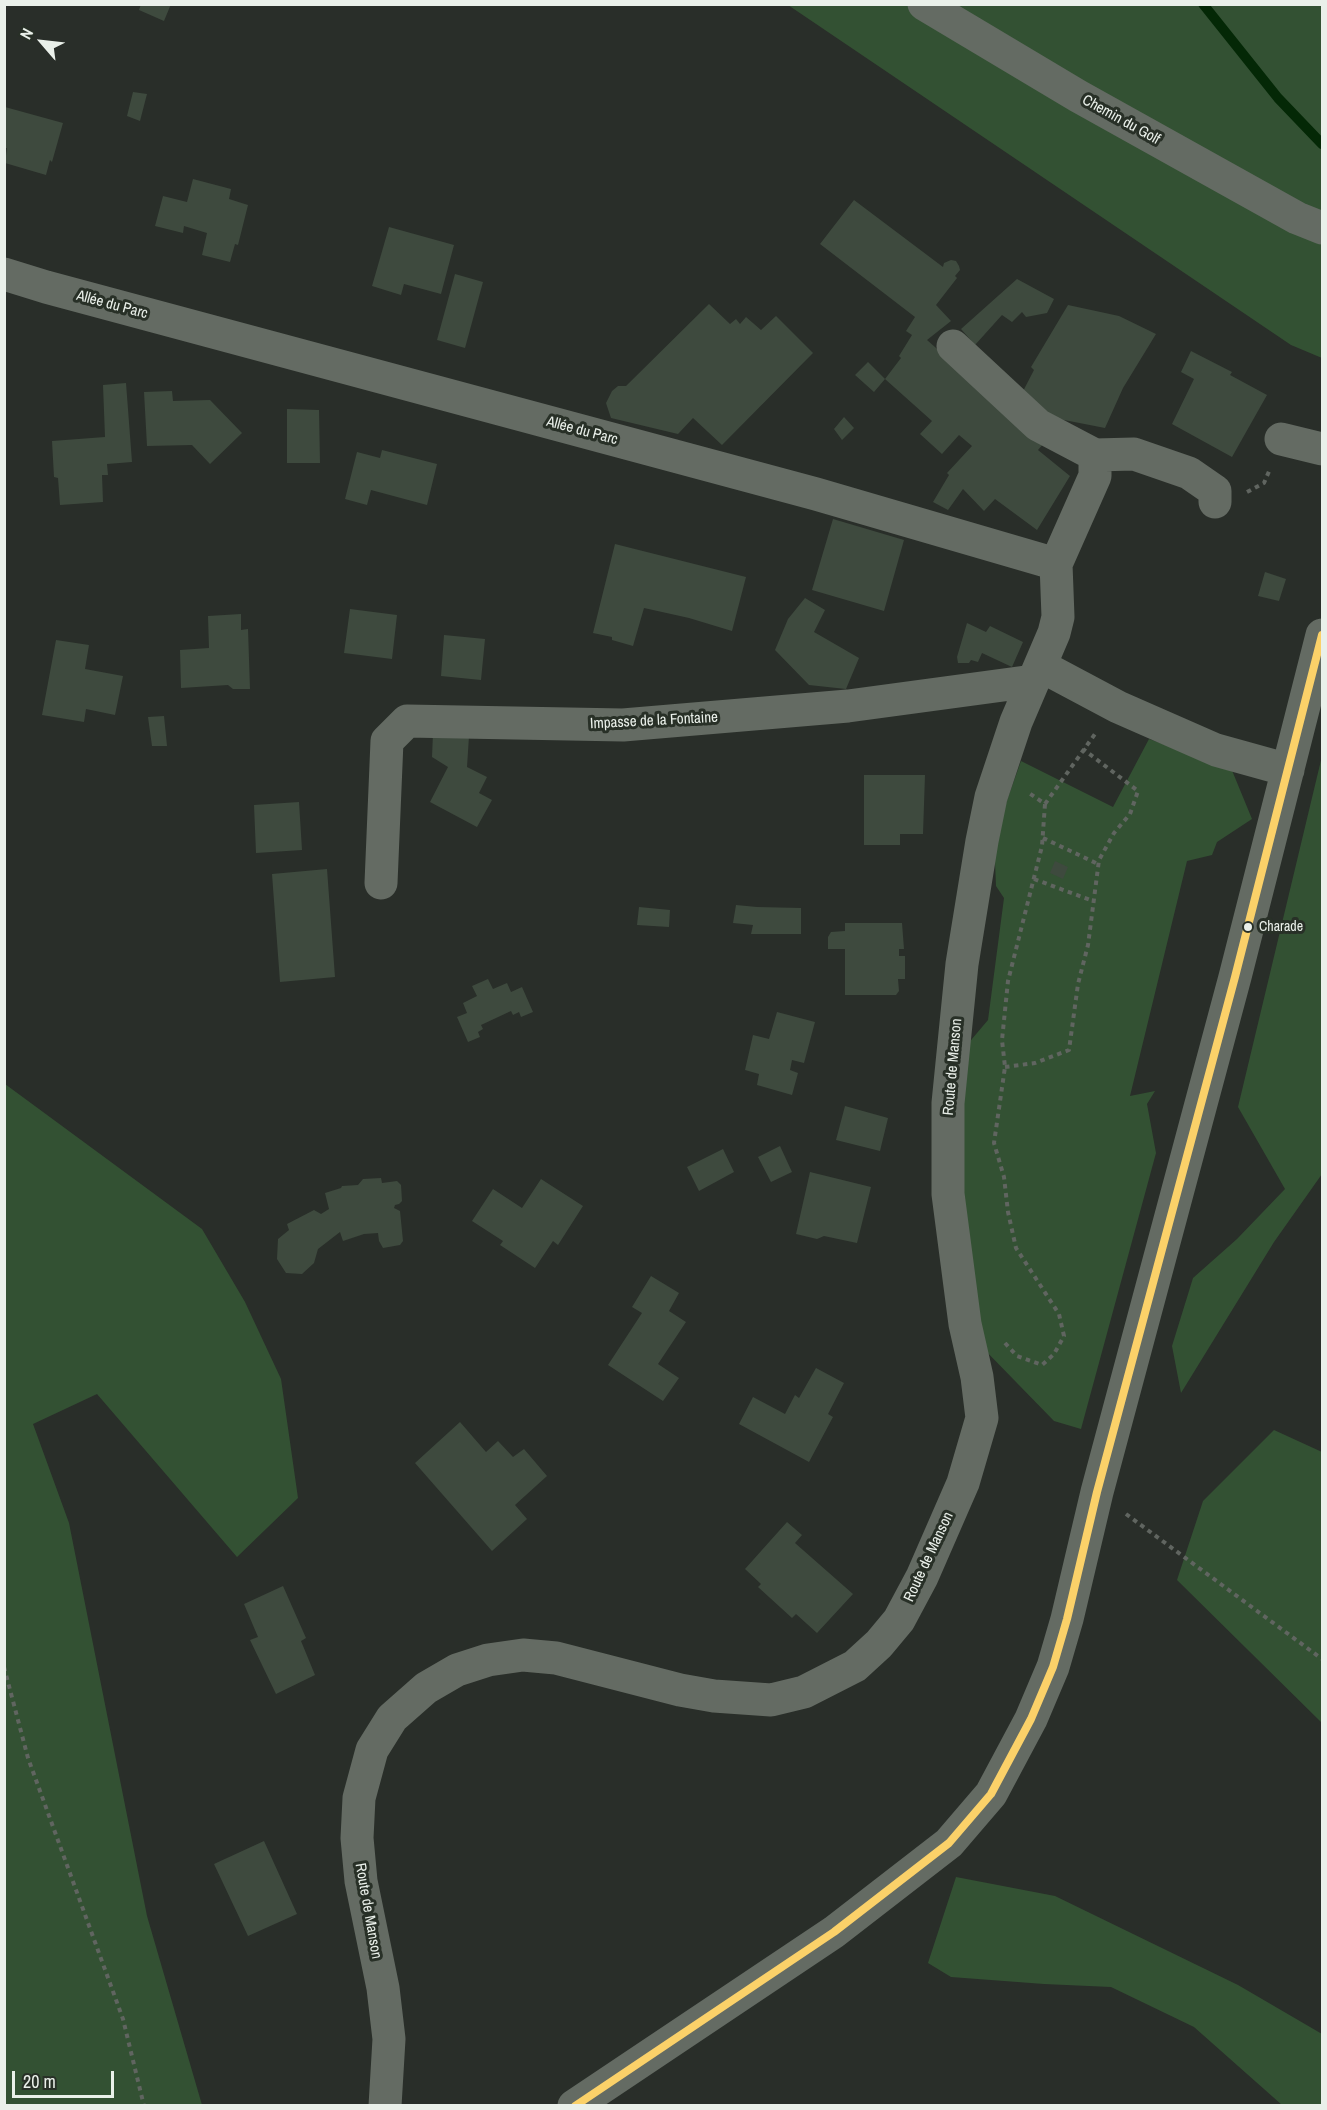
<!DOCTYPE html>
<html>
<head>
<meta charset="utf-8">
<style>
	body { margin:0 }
	#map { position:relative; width:1327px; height:2110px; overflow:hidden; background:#292e29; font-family:"Archivo Narrow",sans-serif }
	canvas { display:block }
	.frame { position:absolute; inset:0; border:6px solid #eaf0ea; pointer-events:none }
	.north { position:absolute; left:12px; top:12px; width:60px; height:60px; -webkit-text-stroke:4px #283027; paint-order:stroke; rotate:298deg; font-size:16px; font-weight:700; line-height:24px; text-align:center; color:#eaf0ea }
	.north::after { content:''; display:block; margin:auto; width:21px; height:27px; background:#eaf0ea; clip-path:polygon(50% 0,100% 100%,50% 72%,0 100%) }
	.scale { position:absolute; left:12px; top:2071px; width:102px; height:27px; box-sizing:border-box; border:3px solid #eaf0ea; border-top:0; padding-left:8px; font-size:18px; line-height:21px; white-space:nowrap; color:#eaf0ea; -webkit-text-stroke:4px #283027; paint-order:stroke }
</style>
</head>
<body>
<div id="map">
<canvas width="1327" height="2110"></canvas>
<div class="frame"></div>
<div class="north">N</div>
<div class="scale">20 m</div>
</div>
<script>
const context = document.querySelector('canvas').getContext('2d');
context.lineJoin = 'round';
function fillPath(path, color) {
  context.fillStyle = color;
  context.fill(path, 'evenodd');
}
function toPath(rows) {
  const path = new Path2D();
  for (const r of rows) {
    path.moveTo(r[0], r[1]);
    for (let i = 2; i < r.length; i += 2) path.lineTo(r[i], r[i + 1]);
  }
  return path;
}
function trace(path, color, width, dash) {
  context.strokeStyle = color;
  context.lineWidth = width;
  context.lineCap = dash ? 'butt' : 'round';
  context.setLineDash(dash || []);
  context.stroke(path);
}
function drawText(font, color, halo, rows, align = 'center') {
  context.font = font + ' "Archivo Narrow",sans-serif';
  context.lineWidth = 6;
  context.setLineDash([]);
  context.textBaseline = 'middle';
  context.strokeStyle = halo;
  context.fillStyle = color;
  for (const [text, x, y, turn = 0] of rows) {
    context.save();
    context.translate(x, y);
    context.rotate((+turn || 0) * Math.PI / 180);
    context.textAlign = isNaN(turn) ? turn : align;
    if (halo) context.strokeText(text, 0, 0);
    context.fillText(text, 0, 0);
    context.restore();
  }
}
const green = toPath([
	[788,5,1322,5,1322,358,1291,345],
	[1149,739,1231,768,1252,819,1217,842,1212,855,1187,861,1130,1096,1155,1091,1147,1104,1156,1153,1081,1429,1054,1421,979,1344,957,1170,966,1046,988,1020,1004,898,996,886,994,837,1021,761,1113,807],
	[1322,756,1322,1174,1274,1242,1181,1393,1172,1346,1193,1278,1237,1239,1285,1189,1238,1107],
	[5,1084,202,1229,245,1302,281,1379,298,1498,237,1557,97,1394,33,1424,69,1523,147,1916,202,2105,5,2105],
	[1274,1430,1322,1452,1322,1723,1177,1580,1203,1501],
	[956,1877,1055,1896,1238,1985,1322,2034,1322,2105,1282,2105,1194,2027,1111,1987,1044,1984,951,1977,928,1963]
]);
const stream = toPath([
	[1203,4,1278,98,1322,144]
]);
const building = toPath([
	[141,4,171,4,164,21,139,10],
	[133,92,147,94,140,121,127,116],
	[5,107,63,123,52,162,50,160,46,175,5,163,7,148,5,148],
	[193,179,231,189,229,199,248,205,238,245,235,244,230,262,202,255,207,233,184,226,183,233,155,226,163,196,187,202],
	[854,200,943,267,944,263,951,260,956,261,959,266,960,270,955,276,957,278,936,305,951,321,927,340,1044,443,1038,450,1070,476,1037,530,995,499,984,511,963,489,948,510,933,502,949,475,947,473,972,446,959,435,942,454,920,434,932,421,885,379,874,392,855,375,868,362,885,379,901,358,899,356,912,335,906,331,915,317,820,244],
	[389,227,454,245,441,294,404,284,401,295,372,286],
	[455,274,483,282,465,348,437,340],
	[1017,279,1054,299,1047,313,1026,317,1022,312,1012,322,1002,315,975,345,961,329],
	[709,304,730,324,736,319,740,324,746,317,761,330,776,316,813,353,722,445,693,418,678,434,611,418,606,403,612,391,618,386,626,386],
	[1068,305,1119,316,1156,334,1123,388,1105,428,1059,419,1020,397,1034,370,1031,367],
	[1191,351,1232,372,1230,375,1267,395,1232,457,1172,424,1194,379,1181,372],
	[126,383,132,462,107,464,108,475,102,475,103,502,60,505,58,478,54,477,52,441,105,437,103,385],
	[172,391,173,401,210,400,242,433,210,464,192,445,147,446,144,392],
	[287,409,319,410,320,463,287,463],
	[844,417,854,428,842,440,834,429],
	[382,450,437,464,427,505,371,490,367,505,345,499,357,452,380,458],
	[833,519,904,540,884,611,812,590],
	[615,544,746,577,732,631,689,618,644,608,633,646,612,640,612,637,593,633],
	[1265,572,1286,579,1279,601,1258,596],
	[805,598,825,610,814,632,859,658,846,689,809,685,775,650,788,619],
	[350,609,397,615,392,659,344,653],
	[241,614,241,630,248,629,250,689,233,689,228,685,181,688,180,650,209,648,208,616],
	[967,623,986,632,990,626,1023,642,1012,667,982,653,978,662,971,660,969,663,958,663,957,657],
	[444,635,485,639,481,680,441,676],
	[56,640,89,645,85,669,123,676,115,715,86,709,84,722,42,715],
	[164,716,167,746,152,746,148,717],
	[433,733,469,736,467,767,487,777,479,793,492,800,477,827,430,802,448,767,432,757],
	[864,775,925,775,923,834,900,834,900,845,864,845],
	[299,802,302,850,256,853,254,805],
	[1055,861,1068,867,1063,879,1050,873],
	[327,869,335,977,280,982,272,874],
	[736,905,757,907,801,908,801,934,751,934,753,925,733,923],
	[639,907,670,910,669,927,637,925],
	[845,923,902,923,904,949,899,949,899,956,905,956,905,979,898,979,899,991,896,995,845,995,845,949,828,949,828,937,831,932,845,931],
	[488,979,493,989,507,983,511,992,522,987,533,1012,521,1017,519,1012,513,1015,511,1011,481,1025,483,1029,478,1032,480,1037,468,1042,457,1017,467,1013,463,1003,477,996,472,986],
	[777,1012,815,1022,804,1063,792,1060,790,1070,798,1073,792,1095,757,1085,759,1074,745,1070,753,1035,769,1039],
	[845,1106,888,1118,880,1151,836,1140],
	[780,1146,792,1172,771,1182,758,1157],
	[723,1149,734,1172,699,1191,687,1167],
	[810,1172,871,1187,857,1243,824,1236,817,1239,796,1234],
	[381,1178,382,1183,397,1181,401,1185,402,1201,399,1204,395,1205,394,1208,400,1211,403,1241,400,1245,383,1248,379,1241,378,1233,364,1234,343,1241,340,1232,318,1249,314,1263,302,1274,286,1273,277,1259,278,1239,289,1230,287,1224,314,1210,321,1214,329,1209,325,1193,341,1188,342,1186,358,1185,363,1179],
	[541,1179,583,1206,558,1245,553,1241,535,1268,500,1245,503,1241,472,1221,493,1189,522,1208],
	[651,1276,679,1293,669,1311,686,1322,658,1364,679,1378,663,1401,608,1365,642,1313,632,1307],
	[816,1368,844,1383,828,1414,833,1417,809,1462,739,1424,753,1397,785,1414,795,1395,799,1398],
	[460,1422,486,1452,498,1441,513,1457,524,1449,547,1476,515,1505,527,1519,492,1551,415,1463],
	[787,1522,802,1535,795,1543,853,1594,817,1633,796,1614,792,1618,758,1587,761,1584,745,1569],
	[283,1586,306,1638,301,1641,315,1675,276,1694,250,1640,258,1637,244,1604],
	[264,1841,297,1914,248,1936,214,1864]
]);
const path = toPath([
	[1247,492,1264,483,1270,469],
	[1045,804,1095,734],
	[1043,838,1098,864],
	[1034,879,1093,901],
	[1005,1067,1035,1063,1069,1050,1078,984,1088,945,1099,860,1114,833,1130,814,1138,791,1083,749],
	[1005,1343,1017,1356,1042,1365,1054,1354,1064,1336,1059,1314,1016,1248,1008,1212,1004,1177,994,1143,1005,1067,1002,1040,1008,981,1042,846,1045,804,1029,793],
	[1126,1514,1322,1659],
	[4,1667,28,1758,123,2019,144,2106]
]);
const minor = toPath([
	[924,4,1078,96,1297,218,1322,228],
	[4,274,46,287,816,494,1056,564,1058,617,1054,633,1016,722,991,797,982,841,962,964,948,1103,948,1194,965,1324,977,1377,982,1418,963,1483,922,1577,899,1620,879,1644,855,1666,804,1692,771,1700,714,1696,680,1690,556,1658,523,1655,488,1660,457,1670,426,1688,392,1718,372,1750,359,1798,357,1838,361,1881,383,1988,389,2039,385,2106],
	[953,346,1038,425,1095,455,1095,476,1056,564],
	[1281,439,1322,449],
	[1095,455,1134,454,1189,473,1215,491,1215,502],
	[1041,666,1118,707,1216,750,1288,770],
	[381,883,387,741,407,721,623,725,848,706,1033,681],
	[574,2106,834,1932,949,1843,991,1794,1031,1719,1053,1667,1067,1619,1097,1492,1235,977,1322,635]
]);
const bus1 = toPath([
	[575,2106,834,1932,949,1843,991,1794,1031,1719,1053,1667,1067,1619,1097,1492,1235,977,1322,635]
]);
const markers = [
	[1248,927,5,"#eaf0ea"]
];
const busNames = [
	["Charade",1259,927]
];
const streetNames = [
	["Chemin du Golf",1121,120,29],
	["Allée du Parc",112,305,15],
	["Allée du Parc",582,431,15],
	["Impasse de la Fontaine",654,721,-3],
	["Route de Manson",953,1067,-85],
	["Route de Manson",929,1557,-65],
	["Route de Manson",368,1911,80]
];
fillPath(green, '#335133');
trace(stream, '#042806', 10);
fillPath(building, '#3e4a3e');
trace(path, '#606560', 4, [4.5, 4.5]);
trace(minor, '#646b63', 33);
trace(bus1, '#fbd169', 8);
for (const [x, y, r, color] of markers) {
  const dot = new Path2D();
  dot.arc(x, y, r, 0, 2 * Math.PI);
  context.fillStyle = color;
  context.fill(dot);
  trace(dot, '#283027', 2);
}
drawText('14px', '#eaf0ea', '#283027', busNames, 'left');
drawText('15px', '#eaf0ea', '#283027', streetNames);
</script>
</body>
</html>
